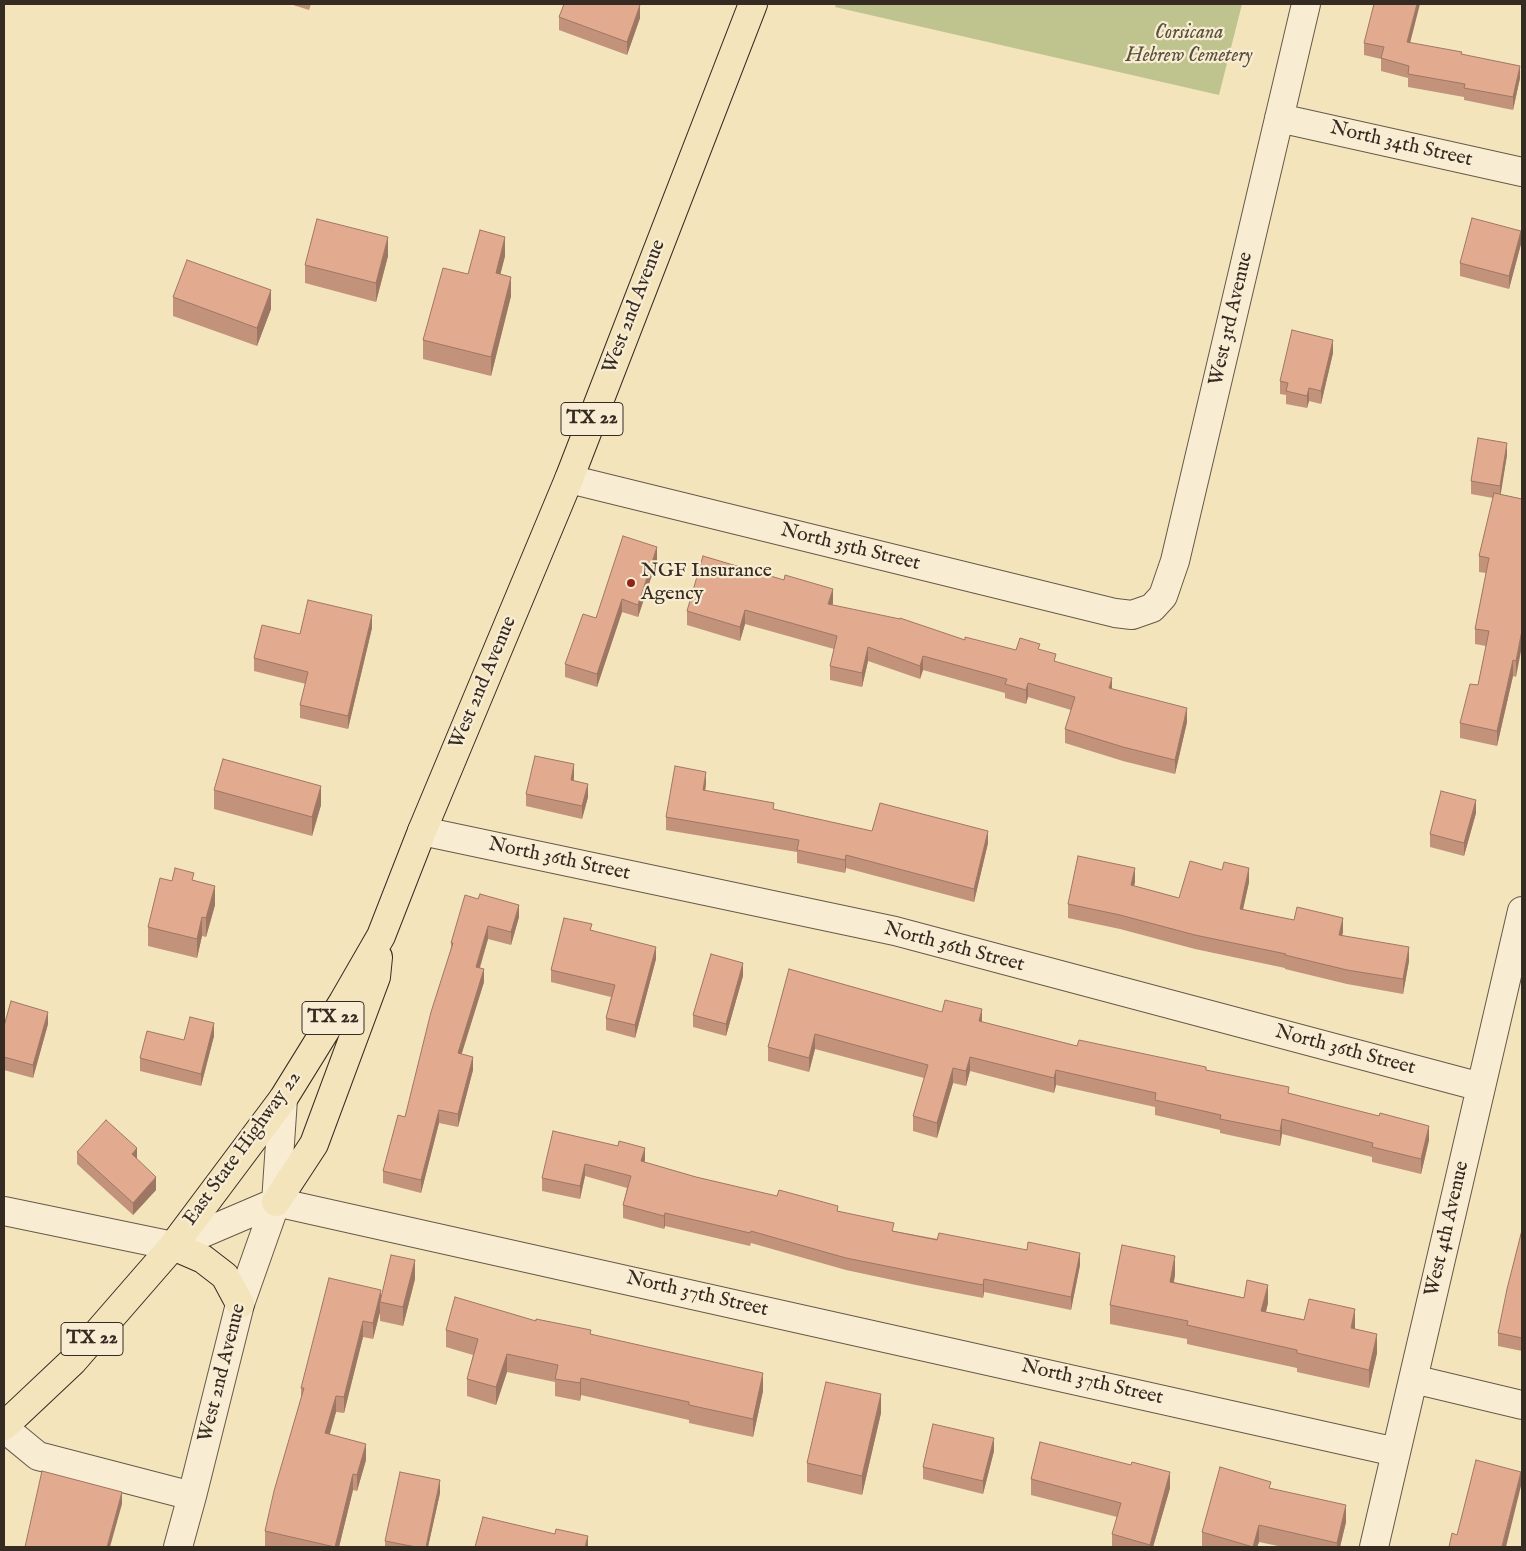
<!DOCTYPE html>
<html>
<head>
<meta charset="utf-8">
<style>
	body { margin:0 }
	#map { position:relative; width:1526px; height:1551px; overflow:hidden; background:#f4e4bc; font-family:"IM FELL English",serif }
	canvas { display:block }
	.frame { position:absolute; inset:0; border:5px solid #362b22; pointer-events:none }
</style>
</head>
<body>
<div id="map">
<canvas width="1526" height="1551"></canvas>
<div class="frame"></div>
</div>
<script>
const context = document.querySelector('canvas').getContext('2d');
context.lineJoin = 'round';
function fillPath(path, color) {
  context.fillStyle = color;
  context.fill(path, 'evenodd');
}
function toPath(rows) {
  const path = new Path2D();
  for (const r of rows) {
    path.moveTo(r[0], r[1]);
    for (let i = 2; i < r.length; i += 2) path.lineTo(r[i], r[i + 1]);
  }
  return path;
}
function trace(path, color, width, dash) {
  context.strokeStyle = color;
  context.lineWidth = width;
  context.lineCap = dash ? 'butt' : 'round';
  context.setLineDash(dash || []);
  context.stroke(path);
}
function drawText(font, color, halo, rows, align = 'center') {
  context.font = font + ' "IM FELL English",serif';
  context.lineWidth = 4.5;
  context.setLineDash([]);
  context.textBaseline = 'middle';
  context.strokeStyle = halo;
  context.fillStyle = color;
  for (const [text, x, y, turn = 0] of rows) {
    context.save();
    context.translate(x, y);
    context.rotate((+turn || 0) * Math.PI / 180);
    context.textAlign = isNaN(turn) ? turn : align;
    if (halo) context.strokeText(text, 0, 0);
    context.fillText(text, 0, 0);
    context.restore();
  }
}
const green = toPath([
	[836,4,1242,4,1219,95,835,7]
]);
const minor = toPath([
	[1279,118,1522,172],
	[569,479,1115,613,1132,615,1152,608,1163,596,1175,561,1306,4],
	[422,831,895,931,1481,1087],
	[4,1211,173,1246,276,1202,1396,1452],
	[1413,1379,1522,1405],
	[4,1428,38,1456,192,1496],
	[178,1547,192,1496,240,1304,276,1202,283,1099],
	[1374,1547,1522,911]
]);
const major = toPath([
	[276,1202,314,1144,376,977,378,957],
	[173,1246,203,1259,225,1276,240,1304],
	[4,1426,73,1361,173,1246,283,1099,343,1002,381,936,422,831,569,479,753,4]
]);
const wall = toPath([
	[290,4,311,4,309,10],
	[559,17,640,18,627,55,559,30],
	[1364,43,1410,43,1462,54,1520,78,1513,110,1464,100,1464,97,1408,87,1408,78,1381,71,1381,59,1364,55],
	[1521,244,1509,289,1460,276,1460,263],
	[388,256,376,302,305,283,305,265],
	[505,256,500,274,511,296,491,376,423,359,423,340,468,274],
	[173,297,271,309,257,346,173,316],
	[1333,353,1321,404,1309,401,1307,408,1286,404,1286,395,1280,394,1280,381],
	[1507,455,1500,494,1522,499,1516,677,1513,676,1497,746,1460,738,1460,723,1478,685,1486,646,1475,644,1475,629,1486,573,1479,572,1479,556,1493,498,1471,494,1471,481],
	[657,560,638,617,622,612,597,687,565,677,565,664,596,618],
	[833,603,832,605,965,640,1016,650,1040,650,1056,662,1112,689,1187,722,1175,774,1123,761,1065,743,1065,729,1071,710,1028,697,1026,704,1005,698,1005,693,923,670,920,679,868,661,862,687,830,680,830,666,834,649,745,624,740,641,687,625,687,611],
	[372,628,348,729,300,718,300,705,306,684,254,671,254,658,300,634],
	[574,777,574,781,588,797,582,819,526,806,526,794],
	[706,784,705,791,774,810,872,831,988,843,974,902,846,868,845,873,797,863,797,852,666,830,666,817],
	[214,790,321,805,312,836,214,809],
	[1476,813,1464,856,1430,847,1430,834],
	[194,880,215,905,206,937,202,936,197,958,148,946,148,927,172,881],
	[1135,882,1134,886,1179,898,1249,882,1243,909,1343,932,1342,935,1409,961,1403,994,1347,984,1285,969,1285,968,1195,949,1120,929,1068,918,1068,904],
	[478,899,519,917,511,945,488,939,480,968,484,982,461,1054,473,1070,458,1127,439,1123,421,1193,383,1183,383,1171,405,1117,451,948,451,943],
	[592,930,656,959,635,1038,606,1030,606,1018,611,997,551,982,551,970],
	[789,969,942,1012,982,1022,1077,1046,1206,1070,1289,1093,1429,1140,1421,1174,1372,1162,1372,1157,1282,1134,1280,1146,1220,1133,1220,1130,1155,1115,1155,1107,1056,1085,1054,1093,970,1071,966,1086,953,1083,937,1138,913,1131,913,1116,924,1078,815,1049,809,1072,768,1061,768,1047],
	[743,976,726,1036,693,1027,693,1015],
	[48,1024,33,1078,4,1070,4,1026],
	[214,1036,201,1086,140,1071,140,1058,184,1040],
	[618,1146,645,1160,644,1162,696,1177,838,1211,894,1231,1080,1265,1071,1310,984,1292,983,1298,916,1285,846,1270,751,1243,750,1246,665,1226,664,1229,623,1218,623,1205,627,1188,585,1176,580,1199,542,1191,542,1178],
	[77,1152,137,1159,156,1190,133,1215,77,1164],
	[1522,1230,1522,1351,1498,1346,1498,1333],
	[1175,1275,1174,1282,1268,1303,1266,1312,1355,1329,1377,1353,1369,1388,1297,1372,1297,1368,1187,1344,1187,1339,1110,1324,1110,1305],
	[415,1279,403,1326,380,1321,380,1312,373,1339,363,1337,344,1413,336,1412,330,1434,366,1460,357,1491,353,1490,339,1547,265,1547,265,1531,301,1398,301,1388,381,1296],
	[536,1321,591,1334,763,1391,753,1437,689,1423,689,1420,581,1395,580,1401,555,1396,555,1382,507,1372,496,1405,467,1396,467,1379,473,1355,446,1347,446,1330],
	[881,1413,862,1495,807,1482,807,1463],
	[994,1451,983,1494,923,1479,923,1467],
	[1031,1479,1170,1488,1153,1547,1112,1547,1112,1534,1117,1517,1031,1495],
	[1271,1488,1346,1522,1340,1547,1283,1547,1259,1542,1257,1547,1202,1547,1202,1532],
	[440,1493,428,1547,385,1547,385,1541]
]);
const shadedWall = toPath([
	[1417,4,1420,4,1407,55,1407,42],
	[640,5,640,18,627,55,627,42],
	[1520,66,1520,78,1513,110,1513,97],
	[1521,231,1521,244,1509,289,1509,276],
	[388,237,388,256,376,302,376,283],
	[505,237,505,256,496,292,496,273],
	[511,277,511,296,491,376,491,357],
	[271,290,271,309,257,346,257,328],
	[1333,340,1333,353,1321,404,1321,391],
	[1309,388,1309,401,1307,408,1307,396],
	[1507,443,1507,455,1500,499,1500,486],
	[657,547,657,560,638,617,638,605],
	[833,589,833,603,828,618,828,604],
	[622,599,622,612,597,687,597,674],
	[745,610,745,624,740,641,740,627],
	[372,615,372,628,348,729,348,716],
	[1522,630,1522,646,1516,677,1516,661],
	[868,647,868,661,862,687,862,673],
	[923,656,923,670,920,679,920,666],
	[1513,660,1513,676,1497,746,1497,731],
	[1112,678,1112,692,1109,688],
	[1028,683,1028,697,1026,704,1026,690],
	[1187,708,1187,722,1175,774,1175,760],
	[574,764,574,777,571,793,571,780],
	[706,772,706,784,703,803,703,790],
	[588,784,588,797,582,819,582,806],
	[321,786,321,805,312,836,312,817],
	[1476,800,1476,813,1464,856,1464,843],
	[988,831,988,843,974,902,974,889],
	[846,855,846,868,845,873,845,860],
	[1135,868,1135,882,1131,899,1131,885],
	[1249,868,1249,882,1240,923,1240,909],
	[215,886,215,905,206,937,206,918],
	[519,905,519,917,511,945,511,932],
	[202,917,202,936,197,958,197,939],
	[1343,918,1343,932,1339,949,1339,935],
	[488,926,488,939,476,979,476,967],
	[656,947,656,959,635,1038,635,1025],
	[1409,947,1409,961,1403,994,1403,979],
	[743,963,743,976,726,1036,726,1024],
	[484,969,484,982,458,1066,458,1053],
	[982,1009,982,1024,979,1021],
	[48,1012,48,1024,33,1078,33,1065],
	[214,1023,214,1036,201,1086,201,1074],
	[815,1034,815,1049,809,1072,809,1058],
	[473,1057,473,1070,458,1127,458,1114],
	[970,1057,970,1071,966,1086,966,1071],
	[953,1068,953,1083,937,1138,937,1123],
	[1056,1070,1056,1085,1054,1093,1054,1078],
	[439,1110,439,1123,421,1193,421,1180],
	[1282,1119,1282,1134,1280,1146,1280,1131],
	[1429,1126,1429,1140,1421,1174,1421,1159],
	[137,1148,137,1161,132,1154],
	[645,1148,645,1160,641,1174,641,1161],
	[585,1164,585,1176,580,1199,580,1186],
	[156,1177,156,1190,133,1215,133,1203],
	[665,1213,665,1226,664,1229,664,1216],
	[1080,1253,1080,1265,1071,1310,1071,1297],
	[1175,1256,1175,1275,1170,1300,1170,1282],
	[415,1260,415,1279,403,1326,403,1307],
	[984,1279,984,1292,983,1298,983,1285],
	[1268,1285,1268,1303,1261,1330,1261,1311],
	[381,1290,381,1302,380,1302,380,1312,373,1339,373,1323],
	[1355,1309,1355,1328,1351,1347,1351,1328],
	[363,1321,363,1337,344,1413,344,1397],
	[1377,1334,1377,1353,1369,1388,1369,1370],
	[507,1354,507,1372,496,1405,496,1387],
	[763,1373,763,1391,753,1437,753,1419],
	[581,1378,581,1395,580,1401,580,1383],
	[881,1394,881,1413,862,1495,862,1476],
	[336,1396,336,1412,325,1449,325,1433],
	[994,1438,994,1451,983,1494,983,1481],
	[366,1444,366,1460,357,1491,357,1475],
	[1170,1472,1170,1488,1153,1547,1150,1547,1150,1545],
	[1521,1472,1521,1486,1506,1547,1502,1547],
	[353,1474,353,1490,339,1547,335,1547],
	[440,1480,440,1493,428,1547,426,1547],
	[122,1492,122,1504,110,1547,107,1547],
	[1346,1505,1346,1522,1340,1547,1337,1547,1337,1543],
	[1259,1525,1259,1542,1257,1547,1253,1547],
	[588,1536,588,1547,585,1547]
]);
const building = toPath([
	[564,4,635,4,640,5,627,42,559,17,564,4],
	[1374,4,1417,4,1407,42,1462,52,1461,54,1520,66,1513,97,1464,88,1465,84,1408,74,1409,66,1381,58,1384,47,1364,43,1374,4],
	[1472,218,1521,231,1509,276,1460,263,1472,218],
	[317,219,388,237,376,283,305,265,317,219],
	[480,230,505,237,496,273,511,277,491,357,423,340,443,268,468,274,480,230],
	[187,260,271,290,257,328,173,297,187,260],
	[1292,330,1333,340,1321,391,1309,388,1307,396,1286,391,1288,383,1280,381,1292,330],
	[1478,438,1507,443,1500,486,1471,481,1478,438],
	[1494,493,1522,499,1522,630,1516,661,1513,660,1497,731,1460,723,1470,684,1478,685,1489,631,1475,629,1489,558,1479,556,1494,493],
	[623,536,657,547,638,605,622,599,597,674,565,664,583,614,596,618,623,536],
	[703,556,784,580,785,575,833,589,828,604,900,619,900,618,965,640,965,637,1016,650,1020,638,1040,644,1038,649,1056,654,1054,661,1112,678,1109,688,1187,708,1175,760,1123,747,1065,729,1075,697,1028,683,1026,690,1005,684,1007,679,923,656,920,666,868,647,862,673,830,666,837,636,745,610,740,627,687,611,703,556],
	[308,600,372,615,348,716,300,705,308,672,254,658,262,625,300,634,308,600],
	[535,756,574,764,571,780,588,784,582,806,526,794,535,756],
	[223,759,321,786,312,817,214,790,223,759],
	[675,766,706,772,703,790,774,803,773,809,872,831,880,803,988,831,974,889,846,855,845,860,797,850,799,840,666,817,675,766],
	[1441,791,1476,800,1464,843,1430,834,1441,791],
	[1078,856,1135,868,1131,885,1179,898,1190,861,1222,870,1224,862,1249,868,1240,909,1294,920,1297,907,1343,918,1339,935,1409,947,1403,979,1347,970,1285,955,1286,954,1195,935,1120,915,1068,904,1078,856],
	[175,868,194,873,192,880,215,886,206,918,202,917,197,939,148,927,160,878,172,881,175,868],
	[480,894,519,905,511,932,488,926,476,967,484,969,458,1053,473,1057,458,1114,439,1110,421,1180,383,1171,398,1115,405,1117,431,1012,453,943,451,943,465,895,478,899,480,894],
	[564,918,592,924,590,930,656,947,635,1025,606,1018,615,985,551,970,564,918],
	[711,954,743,963,726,1024,693,1015,711,954],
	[789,969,942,1012,945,1000,982,1009,979,1021,1077,1046,1079,1040,1206,1067,1206,1070,1289,1087,1288,1093,1379,1116,1380,1113,1429,1126,1421,1159,1372,1147,1373,1143,1282,1119,1280,1131,1220,1119,1221,1115,1155,1100,1156,1093,1056,1070,1054,1078,970,1057,966,1071,953,1068,937,1123,913,1116,928,1065,815,1034,809,1058,768,1047,789,969],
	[11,1001,48,1012,33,1065,4,1057,4,1026,11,1001],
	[190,1017,214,1023,201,1074,140,1058,147,1031,184,1040,190,1017],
	[106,1120,137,1148,132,1154,156,1177,133,1203,77,1152,106,1120],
	[553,1131,618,1146,619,1141,645,1148,641,1161,696,1177,777,1196,779,1190,838,1206,837,1211,894,1223,892,1231,937,1240,939,1233,1027,1250,1028,1242,1080,1253,1071,1297,984,1279,983,1285,916,1272,846,1258,751,1231,750,1233,665,1213,664,1216,623,1205,631,1176,585,1164,580,1186,542,1178,553,1131],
	[1522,1230,1522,1338,1498,1333,1507,1289,1522,1230],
	[1122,1245,1175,1256,1170,1282,1244,1298,1247,1280,1268,1285,1261,1311,1304,1320,1309,1299,1355,1309,1351,1328,1377,1334,1369,1370,1297,1353,1297,1350,1187,1325,1188,1321,1110,1305,1122,1245],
	[391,1255,415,1260,403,1307,380,1302,391,1255],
	[329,1278,381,1290,373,1323,363,1321,344,1397,336,1396,325,1433,366,1444,357,1475,353,1474,335,1547,265,1531,274,1491,304,1388,301,1388,329,1278],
	[455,1297,536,1321,536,1319,591,1330,590,1334,763,1373,753,1419,689,1405,689,1402,581,1378,580,1383,555,1379,558,1365,507,1354,496,1387,467,1379,478,1339,446,1330,455,1297],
	[826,1382,881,1394,862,1476,807,1463,826,1382],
	[933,1424,994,1438,983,1481,923,1467,933,1424],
	[1040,1442,1131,1465,1132,1462,1170,1472,1150,1545,1112,1534,1121,1503,1031,1479,1040,1442],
	[1476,1460,1521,1472,1502,1546,1505,1546,1505,1547,1449,1547,1452,1533,1457,1535,1476,1460],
	[1220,1467,1271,1482,1269,1488,1346,1505,1337,1543,1259,1525,1253,1547,1202,1532,1220,1467],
	[42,1471,122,1492,107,1547,25,1547,42,1471],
	[400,1472,440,1480,426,1547,416,1547,385,1541,400,1472],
	[483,1517,555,1534,556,1529,588,1536,585,1547,475,1547,483,1517]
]);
const markers = [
	[631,583,5,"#8f2418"]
];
const shields = [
	[592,419,62],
	[333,1018,62],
	[92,1339,62]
];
const shieldNames = [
	["TX 22",592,419],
	["TX 22",333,1018],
	["TX 22",92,1339]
];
const parkNames = [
	["Corsicana",1189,34],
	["Hebrew Cemetery",1189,57]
];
const streetNames = [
	["North 34th Street",1401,145,13],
	["West 2nd Avenue",635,307,-69],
	["West 3rd Avenue",1232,319,-77],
	["North 35th Street",850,548,14],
	["West 2nd Avenue",484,683,-67],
	["North 36th Street",559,860,12],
	["North 36th Street",954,948,15],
	["North 36th Street",1345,1051,15],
	["East State Highway 22",243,1149,-54],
	["West 4th Avenue",1448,1229,-77],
	["North 37th Street",697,1295,13],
	["West 2nd Avenue",223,1373,-76],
	["North 37th Street",1092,1383,13]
];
const poiNames = [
	["NGF Insurance",641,572],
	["Agency",641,595]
];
fillPath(green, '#bfc38e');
trace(minor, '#665948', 30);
trace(major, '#362b22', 30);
trace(minor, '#f8edd3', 28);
trace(major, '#f4e4bc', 28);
fillPath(wall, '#c2927b');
fillPath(shadedWall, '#9e7764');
fillPath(building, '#e2aa8f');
trace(building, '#9e7764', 1);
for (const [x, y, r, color] of markers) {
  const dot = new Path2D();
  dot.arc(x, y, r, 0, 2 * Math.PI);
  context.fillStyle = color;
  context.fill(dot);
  trace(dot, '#f8edd3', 2);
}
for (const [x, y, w] of shields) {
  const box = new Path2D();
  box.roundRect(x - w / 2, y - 16.5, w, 33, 4);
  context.fillStyle = '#f8edd3';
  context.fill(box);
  trace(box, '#362b22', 1);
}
drawText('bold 19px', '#362b22', null, shieldNames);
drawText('italic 20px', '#58513d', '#f8edd3', parkNames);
drawText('20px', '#362b22', '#f8edd3', streetNames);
drawText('20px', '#362b22', '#f8edd3', poiNames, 'left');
</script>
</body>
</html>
